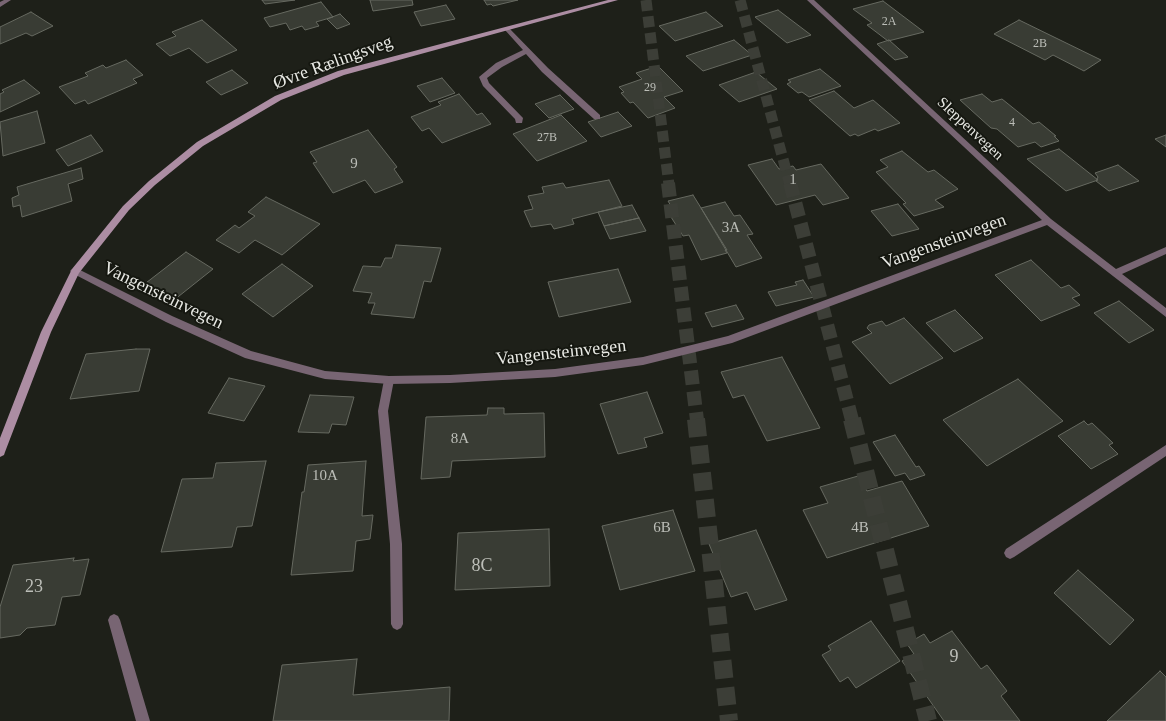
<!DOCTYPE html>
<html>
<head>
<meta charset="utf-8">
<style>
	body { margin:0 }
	canvas { display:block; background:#1e2019 }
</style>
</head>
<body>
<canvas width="1166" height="721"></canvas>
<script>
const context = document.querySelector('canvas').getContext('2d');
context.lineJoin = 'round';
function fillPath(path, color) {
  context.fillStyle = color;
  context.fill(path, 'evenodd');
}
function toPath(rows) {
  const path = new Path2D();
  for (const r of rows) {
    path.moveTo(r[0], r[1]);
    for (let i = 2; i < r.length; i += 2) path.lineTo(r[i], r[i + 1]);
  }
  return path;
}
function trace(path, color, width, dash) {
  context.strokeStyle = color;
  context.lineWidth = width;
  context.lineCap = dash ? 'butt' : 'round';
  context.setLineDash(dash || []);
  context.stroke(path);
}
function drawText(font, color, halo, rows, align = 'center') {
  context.font = font + ' Georgia,serif';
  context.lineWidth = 4;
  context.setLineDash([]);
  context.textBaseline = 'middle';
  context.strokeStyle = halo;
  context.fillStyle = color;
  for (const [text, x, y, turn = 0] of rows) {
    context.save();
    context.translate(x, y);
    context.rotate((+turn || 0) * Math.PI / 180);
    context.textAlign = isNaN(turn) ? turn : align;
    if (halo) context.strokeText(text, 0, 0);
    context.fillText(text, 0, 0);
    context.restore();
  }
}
const building = toPath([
	[262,0,295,0,265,4,262,0],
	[370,0,412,0,413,5,373,11,370,0],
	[484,0,518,0,493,6,491,4,487,5,484,0],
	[883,1,924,32,888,41,867,25,872,23,853,9,883,1],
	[321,2,333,17,316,22,319,26,305,30,302,26,290,30,286,23,270,27,264,18,321,2],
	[446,5,455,19,421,26,414,12,446,5],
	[778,10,811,35,787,43,755,17,778,10],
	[31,12,53,26,32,36,26,33,0,44,0,27,31,12],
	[706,12,723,26,675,41,659,26,706,12],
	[340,14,350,24,337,29,327,19,340,14],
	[202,20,237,50,207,63,189,48,170,56,156,44,176,36,172,32,202,20],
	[1019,20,1101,60,1084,71,1053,55,1045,60,994,34,1019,20],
	[734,40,752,55,703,71,686,56,734,40],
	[889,40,908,57,895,60,877,44,889,40],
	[126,60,143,75,133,79,137,83,88,104,85,100,75,104,59,87,88,76,85,73,103,65,106,68,126,60],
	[658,66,683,91,664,97,675,108,648,118,633,102,630,103,621,93,624,92,619,87,642,79,636,73,658,66],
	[820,69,841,86,809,97,802,92,798,93,787,84,791,82,788,80,820,69],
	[232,70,248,83,221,95,206,82,232,70],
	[756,72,777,89,739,102,719,85,756,72],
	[442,78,455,93,430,102,417,86,442,78],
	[24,80,40,93,0,112,0,94,4,92,2,90,24,80],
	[834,91,854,108,873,100,900,123,878,131,875,129,858,136,855,134,850,136,809,100,834,91],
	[459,94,477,115,482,113,491,124,442,143,429,128,422,131,411,117,441,105,438,102,459,94],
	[982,94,992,102,1002,99,1033,124,1039,122,1056,136,1054,136,1059,141,1041,147,1035,142,1018,147,997,129,991,128,960,100,982,94],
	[560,95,574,109,549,118,535,104,560,95],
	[37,111,45,143,3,156,0,122,37,111],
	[618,112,632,126,601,137,588,122,618,112],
	[561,115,587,141,537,161,513,134,561,115],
	[368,130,397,167,394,169,403,182,375,193,365,180,333,193,313,163,317,162,310,152,368,130],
	[91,135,103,151,68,166,56,150,91,135],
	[1166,135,1166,147,1155,139,1166,135],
	[1059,149,1098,180,1066,191,1027,159,1059,149],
	[902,151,928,172,934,170,958,189,935,200,944,207,914,216,903,204,906,203,876,172,888,167,880,160,902,151],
	[772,159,779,169,793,166,796,170,821,164,849,198,823,205,815,195,776,205,748,165,772,159],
	[1118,165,1139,181,1109,191,1096,181,1098,177,1095,173,1118,165],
	[81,168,83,179,68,184,72,201,22,217,20,205,13,207,12,198,19,195,17,187,81,168],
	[609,180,622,206,572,219,574,224,554,229,551,224,531,227,524,211,533,209,528,196,544,193,542,187,563,183,566,188,609,180],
	[693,195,727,250,725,250,727,253,701,260,689,235,683,236,671,217,677,216,668,201,693,195],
	[266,197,320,224,282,255,255,240,239,253,216,240,235,225,239,228,255,216,248,212,266,197],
	[725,202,734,216,740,215,753,234,747,235,762,258,736,267,701,208,725,202],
	[898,204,919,229,892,236,871,211,898,204],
	[632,205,639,218,604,226,598,212,632,205],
	[639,218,646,231,610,239,604,226,639,218],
	[396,245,441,248,431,282,424,281,414,318,371,314,375,303,368,303,372,293,353,291,363,266,381,267,385,258,392,258,396,245],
	[186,252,213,269,169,304,142,286,186,252],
	[1031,260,1061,288,1069,285,1080,295,1072,298,1080,305,1041,321,995,275,1031,260],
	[282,264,313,286,273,317,242,294,282,264],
	[618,269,631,302,559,317,548,282,618,269],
	[803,280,814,297,776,306,768,292,797,285,795,282,803,280],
	[1119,301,1154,330,1129,343,1094,313,1119,301],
	[736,305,744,319,712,327,705,313,736,305],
	[955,310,983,338,954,352,926,323,955,310],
	[904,318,943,358,890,384,852,342,872,333,867,328,869,325,882,321,886,326,904,318],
	[136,349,150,349,139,391,70,399,86,354,136,349],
	[782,357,820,428,767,441,744,395,733,398,721,372,782,357],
	[229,378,265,386,244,421,208,413,229,378],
	[1018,379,1063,421,987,466,943,420,1018,379],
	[647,392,663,433,644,438,647,447,618,454,600,404,647,392],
	[310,395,354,397,346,425,332,424,329,433,298,432,310,395],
	[488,408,504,408,504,414,544,413,545,457,452,461,450,477,421,479,426,417,487,415,488,408],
	[1084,421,1088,425,1092,423,1113,443,1109,445,1118,454,1091,469,1058,436,1084,421],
	[895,435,916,467,919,466,925,475,910,480,905,473,895,476,873,442,895,435],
	[266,461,252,526,237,527,232,547,161,552,182,479,213,478,216,463,266,461],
	[366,461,362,516,373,515,370,539,356,541,353,571,291,575,302,492,304,492,308,465,366,461],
	[858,476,867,491,902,481,929,526,827,558,803,510,828,503,820,487,858,476],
	[673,510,695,571,620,590,602,526,673,510],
	[549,529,550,586,455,590,458,533,549,529],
	[756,530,787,600,755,610,747,592,731,597,709,544,756,530],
	[74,558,73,561,89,559,80,595,62,597,55,625,27,628,20,635,0,638,0,607,13,565,74,558],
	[1078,570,1134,620,1110,645,1054,593,1078,570],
	[871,621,900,661,856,688,848,677,840,682,822,655,831,650,828,646,871,621],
	[952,631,981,669,987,665,1007,691,1001,696,1020,721,944,721,902,661,914,654,907,644,924,634,930,643,952,631],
	[357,659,353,695,450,687,449,721,273,721,282,665,357,659],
	[1160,671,1166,677,1166,721,1107,721,1160,671]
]);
const motorwayTunnelFar2 = toPath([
	[646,0,669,185],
	[740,0,790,185]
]);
const motorwayTunnelFar1 = toPath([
	[668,183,697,420],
	[790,183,852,420]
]);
const motorwayTunnel = toPath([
	[696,419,729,721],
	[852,419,928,721]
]);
const service = toPath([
	[505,28,509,28,548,68,600,115,600,119,594,119,542,72,526,54,502,67,487,78,489,83,523,118,522,123,516,123,515,119,483,86,479,77,496,63,523,50,505,30,505,28],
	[389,376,393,377,394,380,388,411,402,544,403,624,401,628,397,630,393,628,391,624,390,544,378,411,384,380,385,377,389,376],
	[114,614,118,616,120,620,150,721,136,721,108,620,110,616,114,614]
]);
const minor = toPath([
	[4,0,11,0,0,7,0,2,4,0],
	[807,0,814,0,1051,219,1116,269,1166,247,1166,254,1122,274,1166,308,1166,317,1047,225,732,343,643,365,555,377,450,383,389,384,325,379,245,358,166,322,72,273,70,271,72,269,78,269,172,316,251,351,325,371,389,376,450,375,555,369,643,357,728,336,1042,220,807,0],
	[1166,445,1166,456,1014,557,1010,559,1006,557,1004,553,1006,549,1166,445]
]);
const secondary = toPath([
	[608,0,618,0,344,75,281,100,203,146,155,185,129,210,79,273,51,332,5,452,4,455,0,457,0,438,41,332,72,269,123,206,149,181,197,142,275,96,338,71,608,0]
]);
const farNumbernames = [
	["2A",889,22],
	["2B",1040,44],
	["29",650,88],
	["4",1012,123],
	["27B",547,138]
];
const farStreetnames = [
	["Sleppenvegen",970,129,43]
];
const numberNames = [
	["9",354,164],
	["1",793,180],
	["3A",731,228],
	["8A",460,439],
	["10A",325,476],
	["6B",662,528],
	["4B",860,528]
];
const streetNames = [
	["Øvre Rælingsveg",333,63,-20],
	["Vangensteinvegen",944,242,-20],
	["Vangensteinvegen",163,296,26],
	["Vangensteinvegen",561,353,-6]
];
const nearNumbernames = [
	["8C",482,566],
	["23",34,587],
	["9",954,657]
];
fillPath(building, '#393c34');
trace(building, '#666960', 1);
trace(motorwayTunnelFar2, '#3c3e37', 11, [11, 5.5]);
trace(motorwayTunnelFar1, '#3c3e37', 14, [14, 7]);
trace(motorwayTunnel, '#3c3e37', 18, [18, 9]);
fillPath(service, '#786573');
fillPath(minor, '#786573');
fillPath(secondary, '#ac8da3');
drawText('12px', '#bcbeb8', null, farNumbernames);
drawText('15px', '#e8e9e4', '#151710', farStreetnames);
drawText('15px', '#bcbeb8', null, numberNames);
drawText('18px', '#e8e9e4', '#151710', streetNames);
drawText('18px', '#bcbeb8', null, nearNumbernames);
</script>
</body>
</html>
